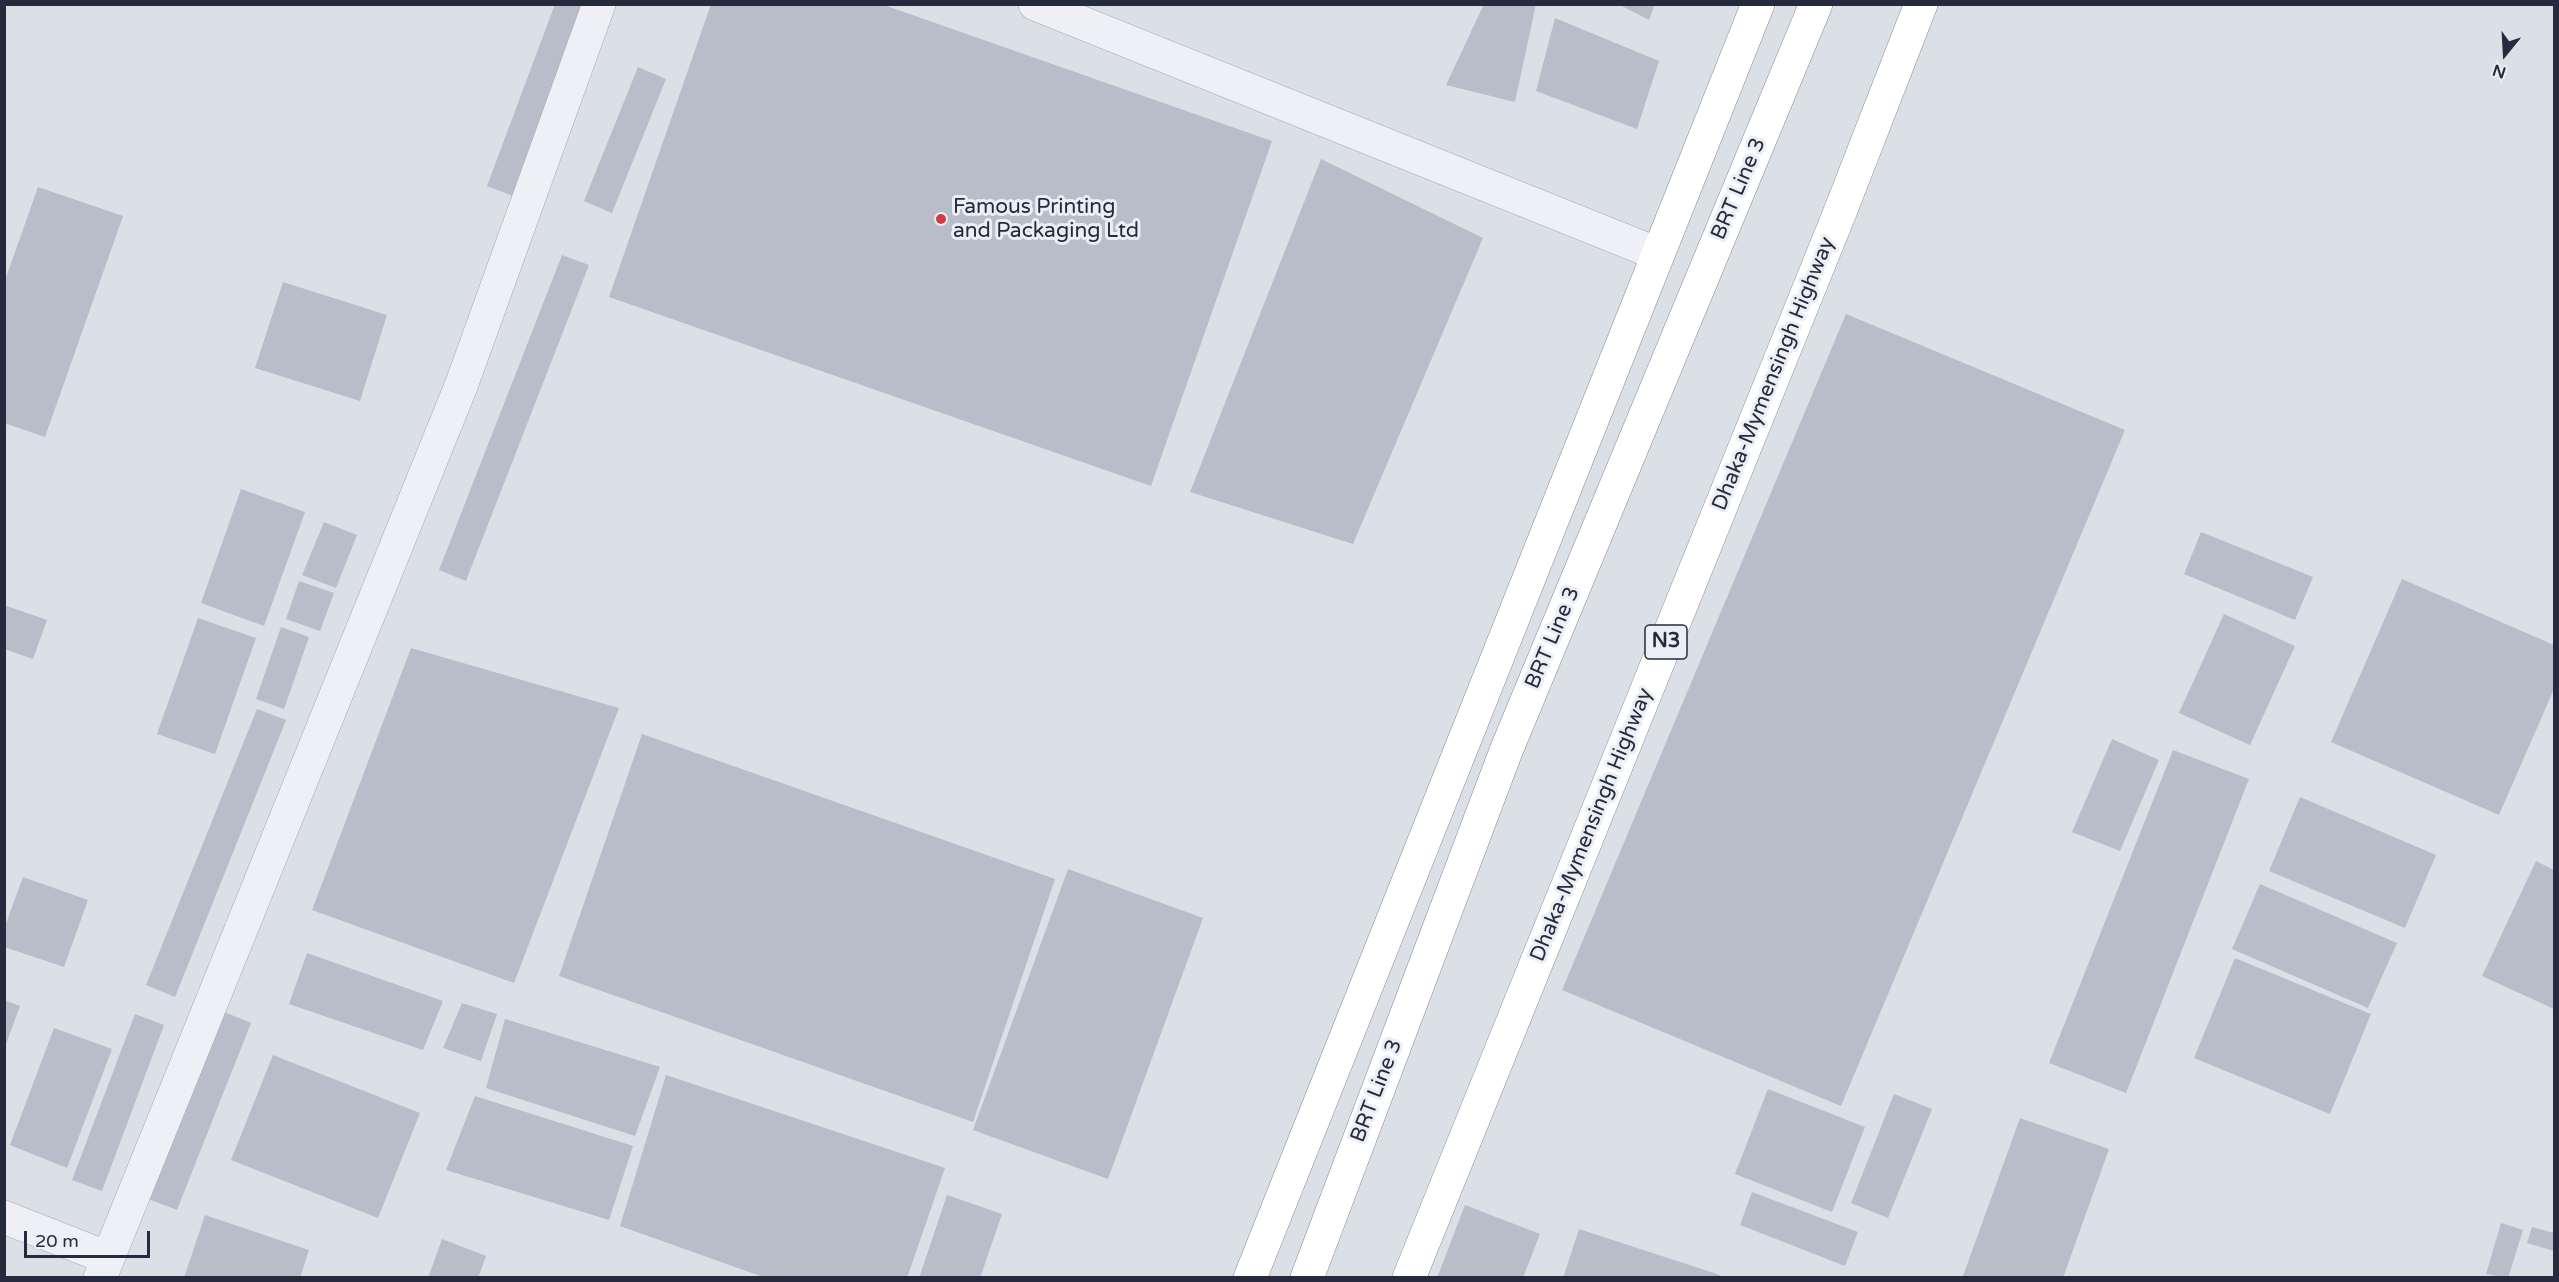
<!DOCTYPE html>
<html>
<head>
<meta charset="utf-8">
<style>
	body { margin:0 }
	#map { position:relative; width:2559px; height:1282px; overflow:hidden; background:#dbdfe6; font-family:"Varela Round",sans-serif }
	canvas { display:block }
	.frame { position:absolute; inset:0; border:6px solid #252b3d; pointer-events:none }
	.north { position:absolute; left:2475px; top:24px; width:60px; height:60px; -webkit-text-stroke:4px #ebeef4; paint-order:stroke; rotate:198deg; font-size:16px; font-weight:700; line-height:24px; text-align:center; color:#252b3d }
	.north::after { content:''; display:block; margin:auto; width:21px; height:27px; background:#252b3d; clip-path:polygon(50% 0,100% 100%,50% 72%,0 100%) }
	.scale { position:absolute; left:24px; top:1231px; width:126px; height:27px; box-sizing:border-box; border:3px solid #252b3d; border-top:0; padding-left:8px; font-size:18px; line-height:21px; white-space:nowrap; color:#252b3d; -webkit-text-stroke:4px #ebeef4; paint-order:stroke }
</style>
</head>
<body>
<div id="map">
<canvas width="2559" height="1282"></canvas>
<div class="frame"></div>
<div class="north">N</div>
<div class="scale">20 m</div>
</div>
<script>
const context = document.querySelector('canvas').getContext('2d');
context.lineJoin = 'round';
function fillPath(path, color) {
  context.fillStyle = color;
  context.fill(path, 'evenodd');
}
function toPath(rows) {
  const path = new Path2D();
  for (const r of rows) {
    path.moveTo(r[0], r[1]);
    for (let i = 2; i < r.length; i += 2) path.lineTo(r[i], r[i + 1]);
  }
  return path;
}
function trace(path, color, width, dash) {
  context.strokeStyle = color;
  context.lineWidth = width;
  context.lineCap = dash ? 'butt' : 'round';
  context.setLineDash(dash || []);
  context.stroke(path);
}
function drawText(font, color, halo, rows, align = 'center') {
  context.font = font + ' "Varela Round",sans-serif';
  context.lineWidth = 6;
  context.setLineDash([]);
  context.textBaseline = 'middle';
  context.strokeStyle = halo;
  context.fillStyle = color;
  for (const [text, x, y, turn = 0] of rows) {
    context.save();
    context.translate(x, y);
    context.rotate((+turn || 0) * Math.PI / 180);
    context.textAlign = isNaN(turn) ? turn : align;
    if (halo) context.strokeText(text, 0, 0);
    context.fillText(text, 0, 0);
    context.restore();
  }
}
const building = toPath([
	[555,4,587,4,516,197,487,186],
	[711,4,881,4,1272,141,1151,486,609,297],
	[1484,4,1536,4,1515,102,1446,85],
	[1618,4,1655,4,1649,20],
	[1555,18,1659,61,1637,129,1536,91],
	[638,67,666,79,612,213,584,201],
	[1321,159,1483,238,1353,544,1190,492],
	[38,187,123,216,45,437,4,423,4,283],
	[562,255,589,265,466,581,439,570],
	[283,282,387,315,360,401,255,368],
	[1846,314,2125,430,1841,1106,1562,990],
	[241,489,305,512,264,626,201,603],
	[324,522,357,535,336,588,302,575],
	[2201,532,2313,577,2295,620,2184,574],
	[2402,579,2554,645,2554,689,2499,815,2331,742],
	[299,581,334,593,320,631,286,619],
	[4,605,47,620,33,659,4,649],
	[2224,614,2295,646,2250,745,2179,713],
	[198,618,256,638,215,754,157,734],
	[281,627,309,637,284,709,256,699],
	[411,648,619,708,514,983,312,910],
	[257,709,286,720,175,997,146,985],
	[642,734,1055,879,973,1122,559,976],
	[2112,739,2159,760,2120,851,2072,832],
	[2173,750,2249,779,2126,1093,2049,1063],
	[2300,797,2436,855,2405,928,2269,871],
	[2536,861,2554,870,2554,1009,2482,976],
	[1068,869,1203,918,1108,1179,973,1130],
	[23,877,88,900,64,967,4,947,4,929],
	[2260,884,2397,943,2368,1008,2232,949],
	[307,953,443,1001,423,1050,289,1004],
	[2235,958,2371,1014,2330,1114,2194,1058],
	[4,1000,20,1006,5,1047,4,1047],
	[462,1003,497,1014,481,1061,443,1048],
	[212,1007,251,1023,177,1210,138,1195],
	[135,1014,164,1025,102,1191,72,1180],
	[505,1019,660,1067,635,1136,486,1088],
	[54,1028,112,1049,67,1168,10,1145],
	[273,1055,420,1113,378,1218,231,1160],
	[666,1075,945,1168,907,1278,766,1278,620,1226],
	[1768,1089,1865,1127,1832,1212,1735,1174],
	[1894,1094,1932,1109,1888,1218,1851,1203],
	[475,1096,633,1146,609,1220,446,1170],
	[2020,1118,2109,1149,2063,1278,1967,1278,1963,1276],
	[1752,1192,1858,1232,1845,1266,1740,1225],
	[947,1195,1002,1214,980,1278,919,1278],
	[1465,1205,1540,1234,1523,1278,1437,1278],
	[205,1215,309,1250,300,1278,184,1278],
	[2501,1223,2523,1230,2508,1278,2486,1274],
	[2532,1227,2554,1233,2554,1251,2527,1243],
	[1579,1229,1720,1275,1719,1278,1563,1278],
	[442,1239,486,1256,478,1278,428,1278]
]);
const street = toPath([
	[1035,4,1658,254],
	[4,1217,108,1258],
	[100,1278,461,386,599,4]
]);
const highway = toPath([
	[1250,1278,1758,4],
	[1307,1278,1506,751,1816,4],
	[1409,1278,1840,212,1921,4]
]);
const markers = [
	[941,219,6,"#d13b42"]
];
const shields = [
	[1666,642,42]
];
const shieldNames = [
	["N3",1666,642]
];
const streetNames = [
	["BRT Line 3",1739,189,-67],
	["Dhaka-Mymensingh Highway",1774,374,-68],
	["BRT Line 3",1553,638,-67],
	["Dhaka-Mymensingh Highway",1592,825,-68],
	["BRT Line 3",1377,1091,-69]
];
const poiNames = [
	["Famous Printing",953,207],
	["and Packaging Ltd",953,231]
];
fillPath(building, '#b9bdc9');
trace(street, '#a4a9b3', 34);
trace(highway, '#838a9d', 34);
trace(street, '#eef0f5', 33);
trace(highway, '#fff', 33);
for (const [x, y, r, color] of markers) {
  const dot = new Path2D();
  dot.arc(x, y, r, 0, 2 * Math.PI);
  context.fillStyle = color;
  context.fill(dot);
  trace(dot, '#ebeef4', 2);
}
for (const [x, y, w] of shields) {
  const box = new Path2D();
  box.roundRect(x - w / 2, y - 17, w, 34, 4.5);
  context.fillStyle = '#ebeef4';
  context.fill(box);
  trace(box, '#252b3d', 1.5);
}
drawText('bold 20px', '#252b3d', null, shieldNames);
drawText('21px', '#252b3d', '#ebeef4', streetNames);
drawText('21px', '#252b3d', '#ebeef4', poiNames, 'left');
</script>
</body>
</html>
